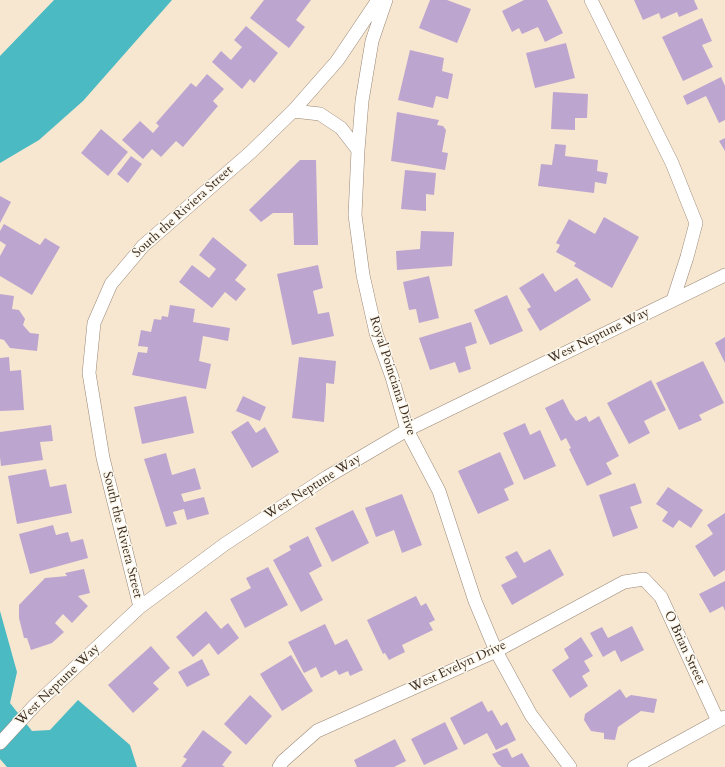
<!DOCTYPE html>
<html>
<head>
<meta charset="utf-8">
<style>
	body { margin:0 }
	canvas { display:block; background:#f7e6d0 }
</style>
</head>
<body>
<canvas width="725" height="767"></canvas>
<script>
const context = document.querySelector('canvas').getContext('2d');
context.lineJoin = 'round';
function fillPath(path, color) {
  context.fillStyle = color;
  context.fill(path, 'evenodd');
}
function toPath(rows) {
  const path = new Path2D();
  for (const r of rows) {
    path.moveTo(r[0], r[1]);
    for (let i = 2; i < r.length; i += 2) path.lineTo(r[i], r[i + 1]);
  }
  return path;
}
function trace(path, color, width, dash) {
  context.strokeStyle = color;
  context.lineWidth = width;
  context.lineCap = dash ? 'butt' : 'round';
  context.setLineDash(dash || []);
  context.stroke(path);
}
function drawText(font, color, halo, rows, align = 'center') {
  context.font = font + ' Cardo,serif';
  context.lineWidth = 3;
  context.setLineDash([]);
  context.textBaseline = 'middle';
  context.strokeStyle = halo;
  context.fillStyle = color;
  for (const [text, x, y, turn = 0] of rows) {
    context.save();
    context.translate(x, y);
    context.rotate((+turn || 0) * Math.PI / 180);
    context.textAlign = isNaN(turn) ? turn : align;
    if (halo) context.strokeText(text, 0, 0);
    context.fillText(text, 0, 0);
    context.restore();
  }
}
const water = toPath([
	[54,0,172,0,83,101,39,140,0,163,0,56],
	[0,611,17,672,10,703,32,731,50,730,78,700,130,745,137,767,7,767,0,759]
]);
const building = toPath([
	[264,0,311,0,296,20,305,27,289,48,250,18],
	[430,0,447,0,471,9,457,43,419,28],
	[524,0,547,0,563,33,545,42,538,27,522,34,519,28,512,32,502,11],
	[634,0,694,0,698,9,679,17,677,12,661,19,659,13,643,20],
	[702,18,712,41,702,45,713,67,683,81,662,37],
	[246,26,278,53,254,83,250,79,242,89,212,62,221,51,231,60,242,47,234,40],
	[566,43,575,78,535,88,526,53],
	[410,50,444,58,442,71,453,74,448,99,436,96,433,108,398,100],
	[207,74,224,89,213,101,218,106,183,147,176,141,161,157,152,149,143,159,122,140,140,121,153,133,159,126,156,123,191,83,196,87],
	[721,77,725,86,725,120,719,123,706,96,687,105,683,96],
	[553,92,588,94,587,118,575,118,575,130,551,129],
	[397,112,439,120,437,125,443,126,446,130,442,152,448,153,445,170,391,161],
	[101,129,128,152,108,176,81,153],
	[725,138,725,151,719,141],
	[555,144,566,145,565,156,598,160,597,171,608,173,606,184,595,182,594,193,538,186,541,164,552,165],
	[131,156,142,164,128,183,117,174],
	[300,160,316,160,318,245,294,245,293,213,273,213,261,222,249,210],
	[405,170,436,173,434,195,426,194,426,211,401,209],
	[0,196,11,202,0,223],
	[604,217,639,237,612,288,574,266,576,263,556,252,560,245,556,243,569,219,595,234],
	[4,224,40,245,45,238,60,247,32,295,0,276,0,256,6,245,0,241,0,231],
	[421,231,454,232,452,266,397,270,396,251,420,249],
	[213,237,247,265,235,280,246,289,236,301,225,292,212,308,179,282,192,265,209,278,216,269,199,255],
	[318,265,323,288,313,291,318,314,329,312,334,336,292,345,277,274],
	[543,273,555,292,577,278,591,300,540,331,527,309,531,307,519,288],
	[429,276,439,318,419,323,416,309,409,310,403,282],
	[0,294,14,296,12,309,19,310,25,319,23,325,30,333,39,334,37,351,10,348,4,340,0,339],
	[507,295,523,331,490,345,474,310],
	[170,305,195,309,193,322,230,328,228,341,203,336,199,361,211,364,206,389,132,375,138,352,147,353,148,347,138,346,141,330,151,332,154,319,161,320,162,316,168,317],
	[471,322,477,343,465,347,471,369,459,373,455,362,430,370,419,338],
	[725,337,725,363,715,343],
	[9,357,10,371,21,370,24,410,0,411,0,358],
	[299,357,336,361,334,384,326,383,326,392,324,422,292,418],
	[703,361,724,403,699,415,702,420,679,430,656,383],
	[651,380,666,410,644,421,650,433,629,444,607,403],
	[186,396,194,433,142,444,134,407],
	[243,396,266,407,260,421,236,411],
	[563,399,570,413,576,421,586,416,589,422,599,416,619,456,606,463,612,474,587,486,569,449,571,448,566,438,561,441,545,408],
	[248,421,256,433,265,427,279,452,252,468,231,432],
	[525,423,530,435,540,430,556,466,524,480,503,433],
	[51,425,53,441,40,442,43,460,1,466,0,457,0,432],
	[500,452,514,484,504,489,509,500,478,514,458,471],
	[166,453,172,475,195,468,201,489,181,494,184,502,204,497,209,514,187,520,184,509,173,512,177,524,166,527,144,459],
	[46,469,50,487,66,484,72,513,17,524,8,476],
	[635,483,642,503,630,507,638,528,613,537,599,495],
	[668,487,703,510,691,528,679,520,673,528,662,521,668,512,656,504],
	[402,494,422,545,402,553,394,530,376,537,365,508],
	[353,510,369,543,332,562,315,528],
	[725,513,725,570,714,577,695,546,713,534,707,525],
	[53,525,56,535,68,532,71,542,83,539,88,558,30,574,19,534],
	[308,536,322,566,309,573,323,600,301,612,273,560,291,550,289,546],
	[550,549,564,575,512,605,501,585,517,577,505,557,517,551,524,563],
	[268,567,288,605,245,628,230,599,251,588,246,578],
	[84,569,90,593,78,596,88,606,72,623,63,614,55,623,64,632,52,643,31,650,27,638,24,638,19,618,19,605,45,578,67,576,65,573],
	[725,581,725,611,723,606,710,613,699,594],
	[416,596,421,606,426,603,435,620,429,623,433,630,402,645,405,652,389,660,385,653,383,654,367,620],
	[206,611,221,629,228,623,239,638,218,655,209,643,193,657,176,637],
	[325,624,335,645,347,639,363,670,350,676,348,671,339,675,336,670,321,678,316,667,304,673,288,642],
	[632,626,644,650,621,662,615,650,603,657,590,633,602,627,608,638],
	[581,637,593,656,584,661,590,671,582,676,588,686,570,698,552,670,569,658,564,649],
	[151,646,170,668,153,683,159,689,133,713,108,685],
	[291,655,313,691,282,711,260,674],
	[202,659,210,675,187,687,178,672],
	[620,689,626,698,631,695,657,699,654,713,641,711,618,727,615,740,604,739,604,733,591,731,584,720,585,714],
	[250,695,272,716,246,745,224,724],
	[482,701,488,712,492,710,501,726,507,722,516,740,496,750,487,733,464,745,450,718],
	[445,722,458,749,424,765,411,739],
	[203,730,232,752,222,765,225,767,181,767,187,759,183,757],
	[395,739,406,761,394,767,357,767,354,760],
	[507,748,512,758,522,753,530,767,502,767,498,764,492,754]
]);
const street = toPath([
	[386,0,372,41,362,101,358,150,355,215,363,275,376,333,392,377,407,430,439,491,475,601,496,651,531,715,570,767],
	[591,0,672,163,696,223,687,257,673,300],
	[293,111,320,114,341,128,358,150],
	[140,607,103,458,89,373,94,323,111,284,143,246,251,152,293,111,337,61,378,0],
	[0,743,35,705,140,607,225,544,327,477,407,430,725,275],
	[279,767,283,761,317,731,496,651,624,582,644,579,661,597,718,721],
	[634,767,725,717]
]);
const streetNames = [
	["South the Riviera Street",183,212,-42],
	["West Neptune Way",599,336,-26],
	["Royal Poinciana Drive",392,376,72],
	["West Neptune Way",313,487,-32],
	["South the Riviera Street",122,535,76],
	["O Brian Street",684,648,65],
	["West Evelyn Drive",458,667,-25],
	["West Neptune Way",58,685,-44]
];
fillPath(water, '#4bbac2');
fillPath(building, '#bca6d0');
trace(street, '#987', 14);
trace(street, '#fff', 13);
drawText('13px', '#3b2a1e', '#fbf7ec', streetNames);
</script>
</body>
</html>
